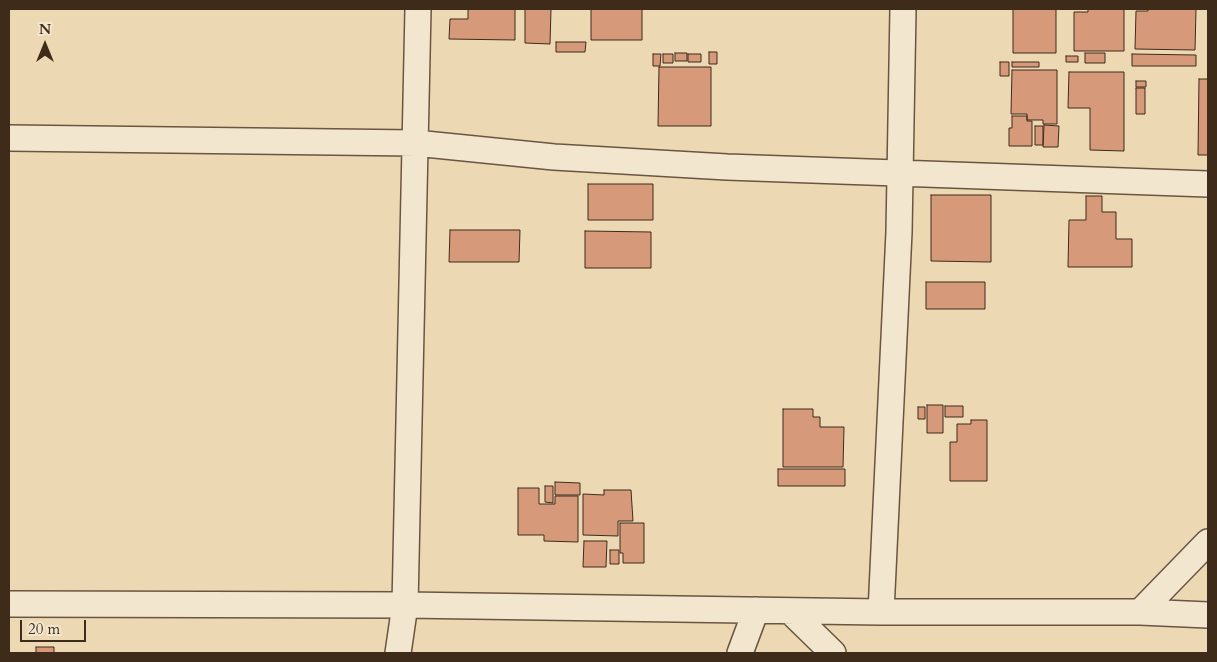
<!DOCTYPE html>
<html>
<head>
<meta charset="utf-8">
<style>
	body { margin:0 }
	#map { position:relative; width:1217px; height:662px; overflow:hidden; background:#ecd8b3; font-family:Cardo,serif }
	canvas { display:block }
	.frame { position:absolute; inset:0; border:10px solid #3f2b1a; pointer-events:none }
	.north { position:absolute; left:20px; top:20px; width:50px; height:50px; -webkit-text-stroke:4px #f3e6ce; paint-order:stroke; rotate:0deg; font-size:14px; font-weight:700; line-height:20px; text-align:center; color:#3f2b1a }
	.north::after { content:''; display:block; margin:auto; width:18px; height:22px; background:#3f2b1a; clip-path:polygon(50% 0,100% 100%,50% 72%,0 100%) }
	.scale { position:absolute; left:20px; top:620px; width:66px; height:22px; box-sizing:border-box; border:2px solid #3f2b1a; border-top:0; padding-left:6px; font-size:15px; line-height:18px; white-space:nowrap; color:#3f2b1a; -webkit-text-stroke:4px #f3e6ce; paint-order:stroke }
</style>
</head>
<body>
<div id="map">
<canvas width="1217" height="662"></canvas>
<div class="frame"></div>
<div class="north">N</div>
<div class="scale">20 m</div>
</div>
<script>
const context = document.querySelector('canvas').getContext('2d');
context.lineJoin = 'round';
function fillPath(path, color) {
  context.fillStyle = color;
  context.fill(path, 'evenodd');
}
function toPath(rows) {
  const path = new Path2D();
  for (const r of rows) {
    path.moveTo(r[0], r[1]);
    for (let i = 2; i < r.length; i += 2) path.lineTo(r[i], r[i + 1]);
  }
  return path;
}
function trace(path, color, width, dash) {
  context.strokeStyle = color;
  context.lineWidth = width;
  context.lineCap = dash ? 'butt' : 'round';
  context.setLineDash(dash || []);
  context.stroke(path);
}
const building = toPath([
	[468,9,515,9,515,40,449,39,450,19,468,19,468,9],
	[525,9,551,9,550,44,525,43,525,9],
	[591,9,642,9,642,40,591,40,591,9],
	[1013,9,1056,9,1056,53,1013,53,1013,9],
	[1088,9,1124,9,1124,51,1074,51,1074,12,1088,12,1088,9],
	[1148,9,1196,9,1195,50,1135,49,1136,11,1148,11,1148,9],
	[556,42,586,42,585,52,556,52,556,42],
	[709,52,717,52,717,64,709,64,709,52],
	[675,53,687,53,687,61,675,61,675,53],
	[1085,53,1105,53,1105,63,1085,63,1085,53],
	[653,54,661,54,660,66,653,66,653,54],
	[663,54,673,54,673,63,663,63,663,54],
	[688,54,701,54,701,62,688,62,688,54],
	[1132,54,1196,55,1196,66,1132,66,1132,54],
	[1066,56,1078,56,1078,62,1066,62,1066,56],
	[1000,62,1009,62,1009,76,1000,76,1000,62],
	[1012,62,1039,62,1039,67,1012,67,1012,62],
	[659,67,711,67,711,126,658,126,659,67],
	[1012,70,1057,70,1057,124,1043,124,1043,120,1027,120,1027,114,1011,114,1012,70],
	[1069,72,1124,72,1124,151,1090,150,1090,108,1068,108,1069,72],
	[1199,79,1208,79,1208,155,1198,155,1199,79],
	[1136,81,1146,81,1146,87,1136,87,1136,81],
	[1136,88,1145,88,1145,114,1136,114,1136,88],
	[1012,116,1027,116,1027,121,1032,121,1032,146,1009,146,1009,128,1012,128,1012,116],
	[1044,125,1059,126,1058,147,1043,147,1044,125],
	[1035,126,1043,126,1043,145,1035,145,1035,126],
	[588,184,653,184,653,220,588,220,588,184],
	[931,195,991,195,991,262,931,261,931,195],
	[1086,196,1102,196,1102,212,1116,212,1116,239,1132,239,1132,267,1068,267,1069,220,1086,220,1086,196],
	[450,230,520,230,519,262,449,262,450,230],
	[585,231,651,232,651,268,585,268,585,231],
	[926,282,985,282,985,309,926,309,926,282],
	[927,405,943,405,943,433,927,433,927,405],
	[945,406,963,406,963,417,945,417,945,406],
	[918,407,925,407,925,419,918,419,918,407],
	[783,409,813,409,813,417,820,417,820,427,844,427,843,467,783,467,783,409],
	[971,420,987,420,987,481,950,481,950,442,957,442,957,424,971,424,971,420],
	[778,469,845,469,845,486,778,486,778,469],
	[555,482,580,483,580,495,555,495,555,482],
	[545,486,553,486,553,503,545,502,545,486],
	[518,488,539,488,539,504,555,504,555,496,578,496,578,542,544,541,544,535,518,535,518,488],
	[604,490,631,490,633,521,618,521,618,536,583,535,583,494,604,495,604,490],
	[620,523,644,523,644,563,623,563,623,553,620,553,620,523],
	[584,541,607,541,606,567,583,567,584,541],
	[610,550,619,550,619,564,610,564,610,550],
	[36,647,54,647,54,653,36,653,36,647]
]);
const street = toPath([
	[9,138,415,143,554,157,727,167,1208,184],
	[9,604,405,605,881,612,1140,612,1208,615],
	[790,611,833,653],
	[881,612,899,232,903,9],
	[1140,612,1208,542],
	[398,653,405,605,418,9],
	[740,653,756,610]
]);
fillPath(building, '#d69a7b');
trace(building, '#3f2b1a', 1);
trace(street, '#6a5640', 28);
trace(street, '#f3e6ce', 25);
</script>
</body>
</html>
